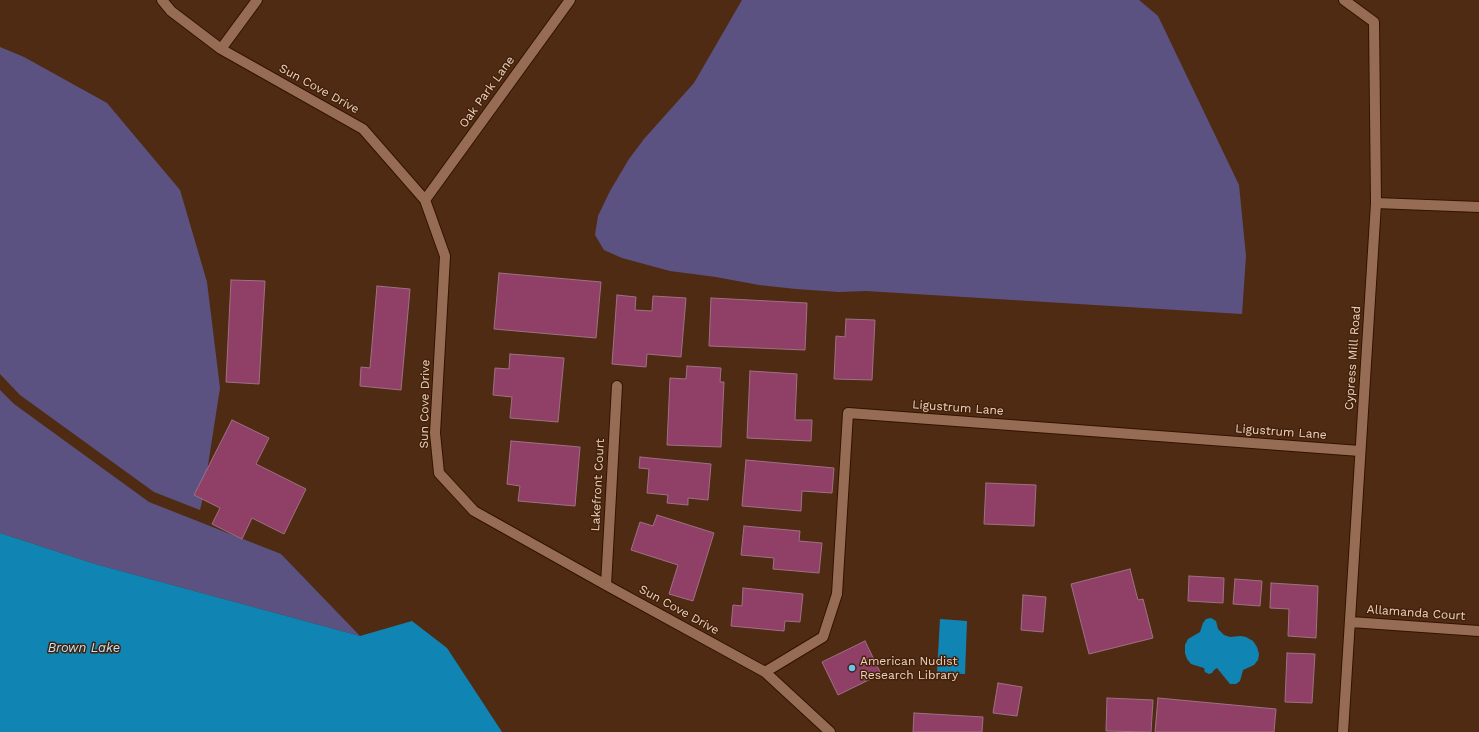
<!DOCTYPE html>
<html>
<head>
<meta charset="utf-8">
<style>
	body { margin:0 }
	canvas { display:block; background:#4f2b13 }
</style>
</head>
<body>
<canvas width="1479" height="732"></canvas>
<script>
const context = document.querySelector('canvas').getContext('2d');
context.lineJoin = 'round';
function fillPath(path, color) {
  context.fillStyle = color;
  context.fill(path, 'evenodd');
}
function toPath(rows) {
  const path = new Path2D();
  for (const r of rows) {
    path.moveTo(r[0], r[1]);
    for (let i = 2; i < r.length; i += 2) path.lineTo(r[i], r[i + 1]);
  }
  return path;
}
function trace(path, color, width, dash) {
  context.strokeStyle = color;
  context.lineWidth = width;
  context.lineCap = dash ? 'butt' : 'round';
  context.setLineDash(dash || []);
  context.stroke(path);
}
function drawText(font, color, halo, rows, align = 'center') {
  context.font = font + ' "Work Sans",sans-serif';
  context.lineWidth = 3;
  context.setLineDash([]);
  context.textBaseline = 'middle';
  context.strokeStyle = halo;
  context.fillStyle = color;
  for (const [text, x, y, turn = 0] of rows) {
    context.save();
    context.translate(x, y);
    context.rotate((+turn || 0) * Math.PI / 180);
    context.textAlign = isNaN(turn) ? turn : align;
    if (halo) context.strokeText(text, 0, 0);
    context.fillText(text, 0, 0);
    context.restore();
  }
}
const green = toPath([
	[742,0,1139,0,1158,16,1239,185,1246,256,1242,314,866,291,839,292,796,289,759,285,716,277,670,271,622,258,604,250,595,235,598,216,610,191,629,159,644,139,694,83],
	[0,47,24,57,107,103,180,190,207,282,220,388,203,497,200,510,154,492,20,395,0,374],
	[0,390,14,404,149,502,281,554,360,636,95,564,0,533]
]);
const water = toPath([
	[0,533,95,564,360,636,412,621,447,648,502,732,0,732],
	[1211,618,1216,621,1218,629,1224,635,1230,637,1241,636,1246,637,1253,641,1257,647,1259,654,1258,660,1254,665,1243,670,1240,681,1236,684,1230,684,1217,668,1214,670,1212,673,1209,674,1205,672,1204,668,1191,664,1187,659,1185,653,1185,645,1188,639,1200,632,1203,623,1206,619],
	[940,619,967,621,965,674,937,673]
]);
const building = toPath([
	[499,273,601,282,596,338,494,329,499,273],
	[231,280,265,281,259,384,226,382,231,280],
	[377,286,410,289,401,390,360,386,361,367,370,368,377,286],
	[617,295,636,297,635,310,652,311,653,296,686,298,681,357,647,354,646,367,612,364,617,295],
	[711,298,807,303,805,350,709,346,711,298],
	[846,319,875,320,872,380,834,379,836,336,845,337,846,319],
	[510,354,564,358,558,422,510,418,512,397,493,395,495,368,509,369,510,354],
	[687,366,721,368,720,382,724,382,721,447,667,445,670,378,686,379,687,366],
	[750,371,797,374,795,420,812,420,811,441,747,438,750,371],
	[232,420,269,438,256,464,306,489,284,534,252,518,242,539,212,524,220,508,194,495,232,420],
	[511,441,580,447,575,506,518,501,520,486,507,484,511,441],
	[640,457,711,464,708,500,688,498,688,505,667,503,668,495,647,493,649,469,639,468,640,457],
	[746,460,834,468,832,493,802,491,801,511,742,506,746,460],
	[986,483,1036,485,1034,526,984,524,986,483],
	[657,515,714,533,693,601,669,594,678,565,631,550,640,522,653,526,657,515],
	[744,526,800,531,799,541,822,543,819,573,773,569,774,558,741,555,744,526],
	[1130,569,1138,600,1143,599,1153,638,1089,654,1071,584,1130,569],
	[1189,576,1224,578,1223,603,1188,601,1189,576],
	[1235,579,1262,581,1260,606,1233,604,1235,579],
	[1271,583,1318,586,1316,638,1288,636,1289,609,1270,608,1271,583],
	[743,588,803,594,800,622,785,621,784,631,731,626,733,605,742,606,743,588],
	[1023,595,1046,597,1043,632,1021,630,1023,595],
	[865,641,881,674,838,695,822,662,865,641],
	[1287,653,1315,654,1312,703,1285,702,1287,653],
	[998,683,1022,687,1017,716,993,713,998,683],
	[1107,698,1153,700,1151,732,1106,731,1107,698],
	[1158,698,1276,709,1274,732,1155,732,1158,698],
	[914,713,983,717,982,732,913,732,914,713]
]);
const minor = toPath([
	[162,0,171,11,221,49,363,129,425,200,445,256,435,433,439,473,474,511,606,585,765,672,830,732],
	[221,49,257,0],
	[425,200,570,0],
	[1376,203,1479,207],
	[606,585,617,386],
	[1351,622,1479,631],
	[765,672,823,637,837,594,848,413,1360,451],
	[1343,732,1376,203,1374,22,1344,0]
]);
const markers = [
	[852,668,4,"#6ac3f1"]
];
const streetNames = [
	["Sun Cove Drive",319,89,29],
	["Oak Park Lane",487,92,-54],
	["Cypress Mill Road",1353,358,-86],
	["Sun Cove Drive",425,404,-89],
	["Ligustrum Lane",958,408,4],
	["Ligustrum Lane",1281,432,4],
	["Lakefront Court",598,485,-87],
	["Sun Cove Drive",679,610,29],
	["Allamanda Court",1416,613,4]
];
const poiNames = [
	["American Nudist",860,661],
	["Research Library",860,675]
];
const waterNames = [
	["Brown Lake",84,648]
];
fillPath(green, '#5c5282');
fillPath(water, '#1085b3');
fillPath(building, '#904066');
trace(building, '#9e7083', 1);
trace(minor, '#331200', 12);
trace(minor, '#966d54', 10);
for (const [x, y, r, color] of markers) {
  const dot = new Path2D();
  dot.arc(x, y, r, 0, 2 * Math.PI);
  context.fillStyle = color;
  context.fill(dot);
  trace(dot, '#442108', 1.5);
}
drawText('12px', '#ead3c5', '#442108', streetNames);
drawText('12px', '#ead3c5', '#442108', poiNames, 'left');
drawText('italic 13px', '#b7e4fe', '#442108', waterNames);
</script>
</body>
</html>
